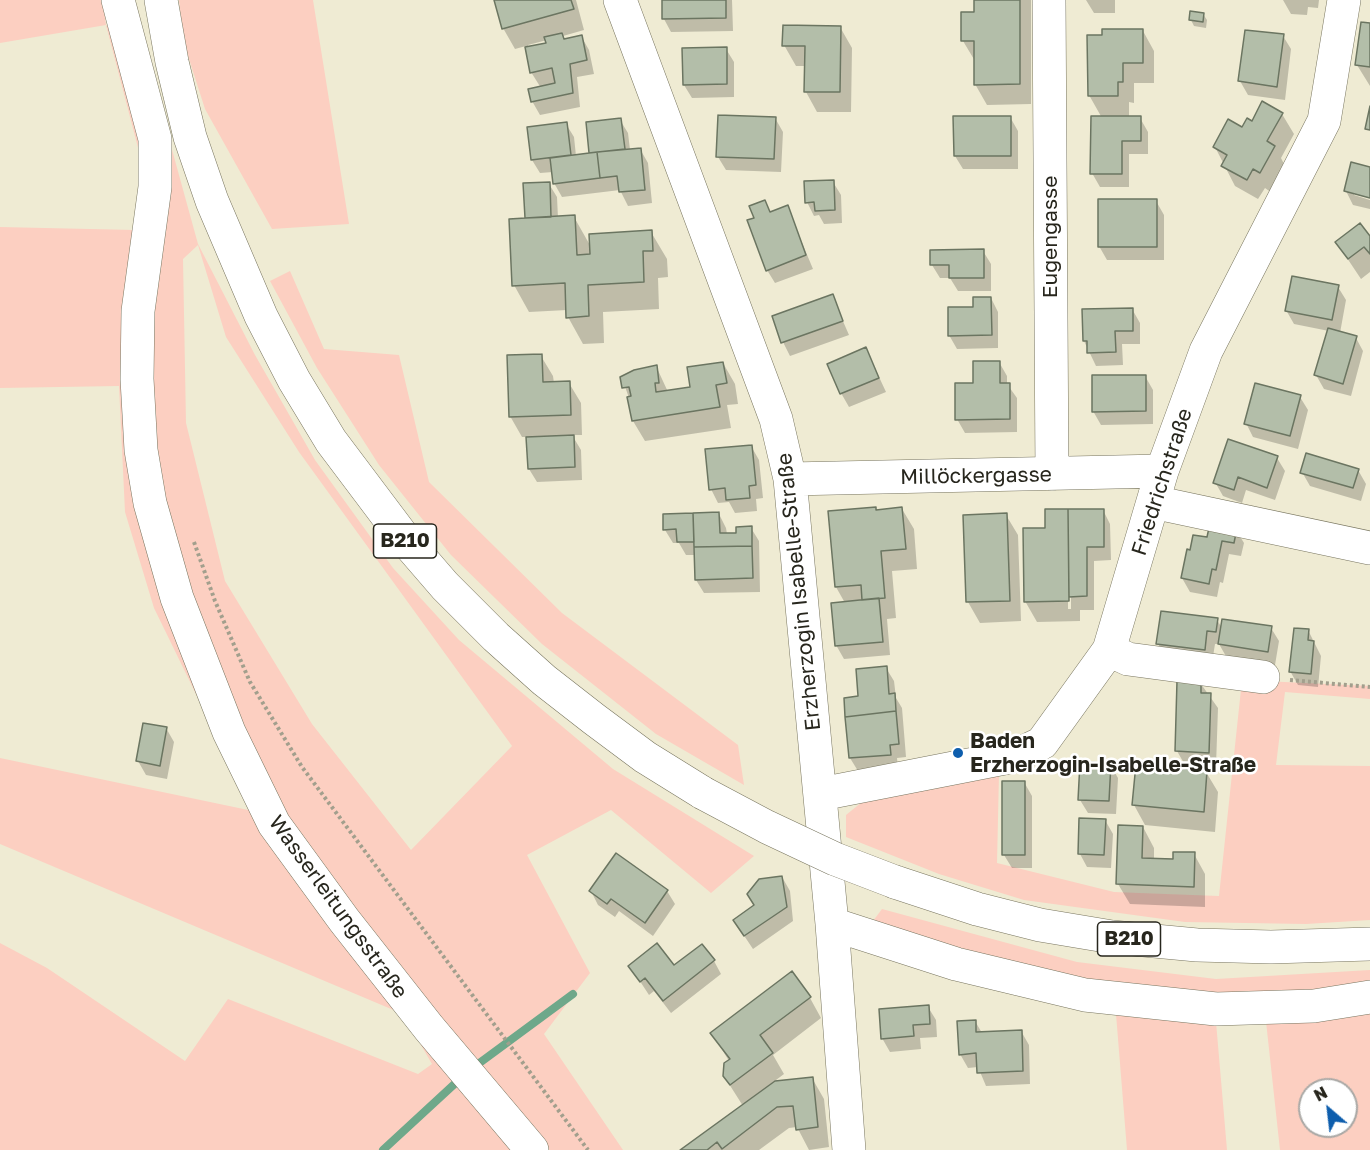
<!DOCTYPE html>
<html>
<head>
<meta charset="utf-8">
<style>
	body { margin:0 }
	#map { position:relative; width:1370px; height:1150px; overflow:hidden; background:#efebd3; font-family:"Golos Text",sans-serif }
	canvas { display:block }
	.north { position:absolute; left:1298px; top:1078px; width:60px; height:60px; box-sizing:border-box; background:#fff; border:2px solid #a9a8a5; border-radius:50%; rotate:332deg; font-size:16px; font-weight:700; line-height:24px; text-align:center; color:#27261d }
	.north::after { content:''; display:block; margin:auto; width:21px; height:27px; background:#0e5ead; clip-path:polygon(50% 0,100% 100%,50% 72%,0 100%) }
</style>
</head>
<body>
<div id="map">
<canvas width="1370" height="1150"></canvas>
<div class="north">N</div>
</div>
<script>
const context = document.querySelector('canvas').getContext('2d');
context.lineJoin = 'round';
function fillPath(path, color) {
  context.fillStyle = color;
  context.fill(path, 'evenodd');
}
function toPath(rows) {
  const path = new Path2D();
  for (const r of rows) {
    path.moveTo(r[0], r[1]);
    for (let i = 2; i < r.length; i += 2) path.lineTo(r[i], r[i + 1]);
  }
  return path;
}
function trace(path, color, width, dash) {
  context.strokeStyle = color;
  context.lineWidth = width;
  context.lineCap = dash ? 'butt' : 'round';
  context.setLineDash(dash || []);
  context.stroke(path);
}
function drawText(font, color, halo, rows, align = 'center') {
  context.font = font + ' "Golos Text",sans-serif';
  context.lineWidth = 5;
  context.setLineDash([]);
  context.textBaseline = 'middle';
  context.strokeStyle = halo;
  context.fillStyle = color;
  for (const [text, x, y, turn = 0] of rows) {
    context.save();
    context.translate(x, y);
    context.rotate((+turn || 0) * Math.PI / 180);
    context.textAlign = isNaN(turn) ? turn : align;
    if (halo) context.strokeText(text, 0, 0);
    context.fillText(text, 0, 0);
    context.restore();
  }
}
const green = toPath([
	[0,0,103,0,106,25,147,59,198,244,255,355,315,460,393,568,459,640,613,769,754,856,711,893,611,810,527,855,590,973,544,1034,623,1150,0,1150,0,943,47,968,185,1061,228,999,418,1074,432,1064,403,1014,0,844,0,758,253,811,154,608,125,512,119,386,0,388,0,227,135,230,142,163,106,25,0,43],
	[198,245,226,337,299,452,512,746,411,850,312,724,225,581,186,423,183,259],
	[179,0,313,0,349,224,272,229,205,109,183,40],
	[290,271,324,349,399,355,429,482,562,613,738,745,744,785,656,734,542,644,451,555,379,465,317,368,270,281],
	[1242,680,1370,686,1370,699,1285,692,1276,765,1370,766,1370,920,1306,924,1185,922,1024,900,939,874,846,837,846,815,862,802,999,774,997,863,1114,892,1219,896],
	[882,909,1077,962,1216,979,1370,970,1370,1150,1280,1150,1264,1003,1086,992,867,929],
	[1310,1090,1346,1090,1346,1126,1310,1126],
	[1116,1014,1216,1022,1227,1150,1127,1150]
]);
const shadow = toPath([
	[495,0,576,0,584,30,563,36,565,40,581,36,589,50,594,74,577,77,580,107,540,115,532,101,541,88,531,72,526,46,515,49,503,28],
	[547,40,547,44,529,48,528,45],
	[663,0,732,0,733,31,671,32,664,19],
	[965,0,1031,0,1031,104,987,105,975,84,975,61,963,41,975,13,975,0],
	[1086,0,1115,0,1115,13,1094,13],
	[1283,0,1319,0,1318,8,1308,7,1307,15,1291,14],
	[1203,14,1207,20,1206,28,1194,26,1191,20],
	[1370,25,1370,86,1357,65],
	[840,27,852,48,851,112,817,112,806,92,806,66,796,66,784,45],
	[1143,31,1154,51,1154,83,1134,83,1134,103,1129,102,1129,118,1140,118,1148,132,1148,154,1129,154,1129,187,1100,187,1092,173,1102,118,1089,95],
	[1283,36,1291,49,1285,100,1248,95,1240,81],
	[726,49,734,62,734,97,692,98,684,85],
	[1282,114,1294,134,1281,158,1286,168,1272,193,1265,188,1258,199,1235,186,1215,147,1242,129],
	[1010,117,1018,131,1018,169,963,169,955,156],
	[775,118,783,132,781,172,726,170,718,157],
	[620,120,628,133,630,150,640,149,648,163,652,203,628,206,620,190,562,197,554,183,553,172,540,173,532,160,566,124,574,137,576,156,591,155],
	[1370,169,1370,197,1354,192,1354,195,1370,200,1370,209,1353,205,1346,191],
	[833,182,841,195,842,223,824,224,819,215,814,216,807,202],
	[549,184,557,197,558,218,574,217,591,247,651,232,667,259,668,277,658,278,659,309,603,312,604,343,583,344,568,317,567,310,529,312,514,285,528,220],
	[1156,201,1164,215,1164,260,1107,260,1099,246],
	[764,202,771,213,787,207,813,269,775,283,767,270,755,219],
	[1370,238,1370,272,1361,279,1337,243],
	[983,251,991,264,991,291,958,291,950,278,940,278,932,265],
	[1338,287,1346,300,1340,333,1356,338,1363,351,1351,396,1324,389,1316,375,1329,331,1294,324,1286,310],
	[832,296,849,335,790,356,783,342],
	[991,298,998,312,998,348,957,349,949,335,975,309],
	[1132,309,1140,323,1140,344,1122,344,1123,365,1096,366,1084,341,1084,310],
	[866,349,886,392,849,407,841,393],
	[541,356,553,376,554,383,569,383,581,403,582,435,572,435,581,450,582,480,537,482,529,469,528,437,522,437,510,416],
	[999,362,1007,376,1007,384,1017,398,1017,432,965,433,957,419,975,385],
	[723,363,735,384,738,404,727,405,731,428,645,441,633,421,629,398,622,378,656,366,668,392,692,388],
	[1145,376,1153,390,1153,424,1101,425,1093,411],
	[1300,397,1308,410,1298,449,1253,437,1246,423],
	[751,446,759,460,763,498,756,499,757,511,735,513,729,502,718,503,711,489],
	[1277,458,1285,471,1275,500,1246,490,1242,503,1223,496,1215,482],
	[1358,470,1366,484,1361,501,1310,486,1302,472],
	[902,509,914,529,917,569,892,571,896,618,887,619,890,655,844,659,836,645,845,603,836,587,829,513],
	[1103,510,1110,524,1111,560,1094,561,1094,610,1080,610,1080,621,1037,622,1025,601,1047,529,1046,511],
	[1068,593,1071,596,1071,609,1068,609],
	[719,514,726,528,727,534,737,534,751,528,759,541,760,592,704,593,696,580,696,555,686,555,679,543,673,543,665,530],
	[1006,515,1018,535,1021,621,980,623,968,602,965,516],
	[1236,530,1244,543,1241,556,1229,554,1223,583,1220,582,1217,597,1190,592,1182,578,1191,551,1208,539],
	[1217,620,1222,628,1271,628,1279,641,1275,665,1227,658,1219,644,1215,644,1212,663,1166,657,1158,644],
	[1308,630,1321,656,1318,687,1298,685,1290,671],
	[886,668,894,681,896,698,902,708,906,757,897,758,898,768,858,771,850,758,860,697],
	[1201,684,1218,708,1216,766,1185,765,1177,751],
	[166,728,174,742,167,779,146,775,138,761],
	[1110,764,1118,778,1116,814,1088,813,1080,800],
	[1206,772,1218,792,1215,832,1145,825,1134,805],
	[1024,782,1032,796,1032,868,1012,868,1004,855],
	[1105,820,1113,834,1111,868,1087,867,1080,854],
	[1143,827,1154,848,1154,860,1174,860,1194,854,1205,874,1205,907,1130,904,1118,884],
	[782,877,790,891,793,921,753,949,743,934,755,906],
	[591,891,667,891,675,904,653,936,619,911,615,917,598,905],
	[714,961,721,974,671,1013,654,991,649,995,630,966,674,967],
	[810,998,821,1018,773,1055,784,1074,772,1083,812,1078,824,1099,829,1147,809,1150,797,1127,789,1128,759,1150,683,1150,743,1106,724,1076,729,1061,712,1033],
	[928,1007,936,1020,937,1037,920,1038,921,1049,890,1052,882,1038],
	[975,1021,982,1033,1021,1031,1029,1045,1030,1084,986,1086,978,1067,968,1068,960,1054]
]);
const stream = toPath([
	[474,1067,573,994],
	[383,1150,461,1078]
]);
const building = toPath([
	[494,0,571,0,574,9,502,29,494,0],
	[662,0,726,0,726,18,662,19,662,0],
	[974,0,1020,0,1020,84,974,85,974,41,961,41,961,12,974,12,974,0],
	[1190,11,1204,13,1203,22,1189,20,1190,11],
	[1361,22,1370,23,1370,67,1355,65,1361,22],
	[783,25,841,26,840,92,804,92,805,46,782,46,783,25],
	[1102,29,1143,29,1143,63,1123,63,1123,82,1118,82,1118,96,1088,96,1087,35,1102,35,1102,29],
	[1245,30,1284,34,1277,87,1238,81,1245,30],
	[562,33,564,39,582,35,587,60,570,64,573,93,531,102,528,89,555,83,552,68,530,73,525,47,546,43,544,37,562,33],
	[727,47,727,84,683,85,682,48,727,47],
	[1262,101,1283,113,1267,141,1275,146,1260,173,1253,169,1247,180,1221,166,1227,155,1213,147,1228,119,1242,127,1247,118,1252,121,1262,101],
	[1370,106,1370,130,1365,129,1370,106],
	[718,115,776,117,774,159,716,157,718,115],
	[953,116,1011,116,1011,156,954,156,953,116],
	[1091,116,1141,116,1141,141,1122,141,1122,174,1090,174,1091,116],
	[621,118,625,149,589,153,586,122,621,118],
	[567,122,571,155,531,160,527,127,567,122],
	[641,148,645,190,619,192,617,176,600,178,597,152,641,148],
	[597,152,600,178,553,184,550,158,597,152],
	[1351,162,1370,167,1370,198,1344,191,1351,162],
	[834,180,835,210,815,211,814,202,805,203,804,181,834,180],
	[550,182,551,217,525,218,523,183,550,182],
	[1098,199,1157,199,1157,247,1098,247,1098,199],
	[765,200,770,212,788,205,806,255,766,271,747,220,754,218,749,206,765,200],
	[575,215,577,255,590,254,589,234,652,230,653,251,643,251,644,282,588,285,589,316,566,318,565,283,512,286,509,219,575,215],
	[1360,223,1370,236,1370,254,1364,247,1348,259,1335,242,1360,223],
	[984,249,984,278,949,278,949,265,930,265,930,250,984,249],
	[1292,276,1339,285,1332,320,1285,311,1292,276],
	[833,294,843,321,781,343,772,316,833,294],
	[973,297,991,297,992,335,948,336,948,307,973,307,973,297],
	[1133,308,1133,331,1115,331,1116,352,1087,353,1087,341,1083,341,1082,309,1133,308],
	[1328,328,1357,336,1343,384,1314,375,1328,328],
	[866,347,879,378,840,394,827,364,866,347],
	[542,354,543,382,570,381,571,415,509,417,507,355,542,354],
	[973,361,1000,361,1000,383,1010,383,1010,419,955,420,955,383,973,383,973,361],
	[723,362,727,383,716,385,720,407,632,421,627,397,631,396,629,387,622,388,620,377,634,370,657,365,659,383,655,383,656,392,690,387,687,367,723,362],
	[1092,375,1146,375,1146,411,1092,412,1092,375],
	[1255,383,1301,395,1290,436,1244,424,1255,383],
	[574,435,575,467,528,469,526,437,574,435],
	[1228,439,1278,456,1267,488,1238,477,1234,490,1213,483,1228,439],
	[752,445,756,485,749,486,750,498,726,500,725,488,709,490,705,449,752,445],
	[1306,453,1359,469,1353,488,1300,473,1306,453],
	[876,507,876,510,902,507,906,549,881,551,885,598,862,600,861,585,835,587,828,511,876,507],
	[1045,509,1068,509,1069,601,1024,602,1023,528,1045,528,1045,509],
	[1068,509,1104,509,1104,547,1087,547,1087,596,1069,597,1068,509],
	[719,512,720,533,736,533,736,527,752,526,752,546,694,547,693,513,719,512],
	[693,513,694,542,677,542,676,529,663,530,663,514,693,513],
	[1007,513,1010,601,966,602,963,515,1007,513],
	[1210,523,1237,528,1234,543,1222,541,1216,570,1212,569,1209,584,1181,578,1187,549,1190,550,1193,535,1207,537,1210,523],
	[752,546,753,578,695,580,694,547,752,546],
	[879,598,883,642,835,646,831,603,879,598],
	[1161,611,1218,618,1216,632,1207,631,1205,650,1156,644,1161,611],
	[1222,619,1272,626,1268,652,1218,644,1222,619],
	[1294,628,1309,629,1308,640,1314,641,1311,674,1289,672,1294,628],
	[887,666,889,694,895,693,896,711,845,717,844,698,858,696,856,669,887,666],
	[1177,681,1201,682,1201,693,1211,693,1209,753,1175,751,1177,681],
	[896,711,899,744,890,745,891,755,849,758,845,717,896,711],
	[143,723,167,727,160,766,136,761,143,723],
	[1080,762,1111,763,1109,801,1078,800,1080,762],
	[1136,764,1207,771,1204,812,1132,805,1136,764],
	[1002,781,1025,781,1025,855,1002,855,1002,781],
	[1079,818,1106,819,1104,855,1078,854,1079,818],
	[1118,825,1143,826,1142,858,1173,859,1173,852,1195,852,1194,887,1116,884,1118,825],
	[616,853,668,890,645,923,611,899,607,904,589,891,616,853],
	[782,876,787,907,744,936,733,920,754,905,747,894,759,879,782,876],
	[657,943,674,965,702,944,715,960,663,1001,645,978,640,982,628,966,657,943],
	[792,971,811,997,760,1035,773,1053,730,1085,723,1076,724,1063,730,1059,710,1033,792,971],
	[929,1005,930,1024,913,1025,914,1036,881,1039,879,1009,929,1005],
	[976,1020,976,1032,1022,1030,1023,1071,977,1073,976,1053,959,1055,957,1021,976,1020],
	[813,1077,818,1127,796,1130,793,1106,777,1107,722,1149,717,1142,707,1150,680,1150,775,1081,813,1077]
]);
const path = toPath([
	[194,542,215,601,250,682,302,767,588,1150],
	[1290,680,1370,687]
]);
const minor = toPath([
	[118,0,155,139,155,187,138,311,137,379,141,450,150,503,177,598,229,732,274,824,344,920,429,1028,532,1150],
	[620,0,776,419,790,479,832,924,849,1150],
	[1049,0,1052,474],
	[790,479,1162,471],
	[1153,502,1370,548],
	[1109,650,1128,659,1263,677],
	[821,794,1015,756,1042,743,1109,650,1162,471,1206,351,1324,121,1344,0],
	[832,924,956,964,1085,995,1216,1009,1314,1006,1370,997]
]);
const major = toPath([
	[161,0,172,62,190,137,212,201,261,316,294,380,331,441,407,542,445,586,496,637,544,680,594,719,645,757,703,793],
	[895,882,977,909,1040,925,1112,937,1197,945,1271,947,1370,944]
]);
const majorBridge = toPath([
	[703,793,767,827,835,859,895,882]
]);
const markers = [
	[958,753,6,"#0e5ead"]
];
const shields = [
	[405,541,63],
	[1129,939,63]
];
const shieldNames = [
	["B210",405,541],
	["B210",1129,939]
];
const streetNames = [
	["Eugengasse",1050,237,-90],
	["Millöckergasse",976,476,-1],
	["Friedrichstraße",1162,482,-72],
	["Erzherzogin Isabelle-Straße",799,592,-96],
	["Wasserleitungsstraße",338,907,54]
];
const poiNames = [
	["Baden",970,741],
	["Erzherzogin-Isabelle-Straße",970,765]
];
fillPath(green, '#fccfc1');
fillPath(shadow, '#0003');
trace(stream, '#6ea88a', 8);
fillPath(building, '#b3bea9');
trace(building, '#6b7561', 1.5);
trace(minor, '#78755f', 34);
trace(major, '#78755f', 34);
trace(path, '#a29f8d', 4, [3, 3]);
trace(minor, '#fff', 33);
trace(major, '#fff', 33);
trace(majorBridge, '#78755f', 34, []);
trace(majorBridge, '#fff', 33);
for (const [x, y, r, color] of markers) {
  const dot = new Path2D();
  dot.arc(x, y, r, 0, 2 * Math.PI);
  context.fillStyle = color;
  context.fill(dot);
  trace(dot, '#fff', 2);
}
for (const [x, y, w] of shields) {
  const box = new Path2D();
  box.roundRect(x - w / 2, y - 17, w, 34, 4.5);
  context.fillStyle = '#fff';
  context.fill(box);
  trace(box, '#27261d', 1.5);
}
drawText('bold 20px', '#27261d', null, shieldNames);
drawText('21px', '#27261d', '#fff', streetNames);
drawText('bold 21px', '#27261d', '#fff', poiNames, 'left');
</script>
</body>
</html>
